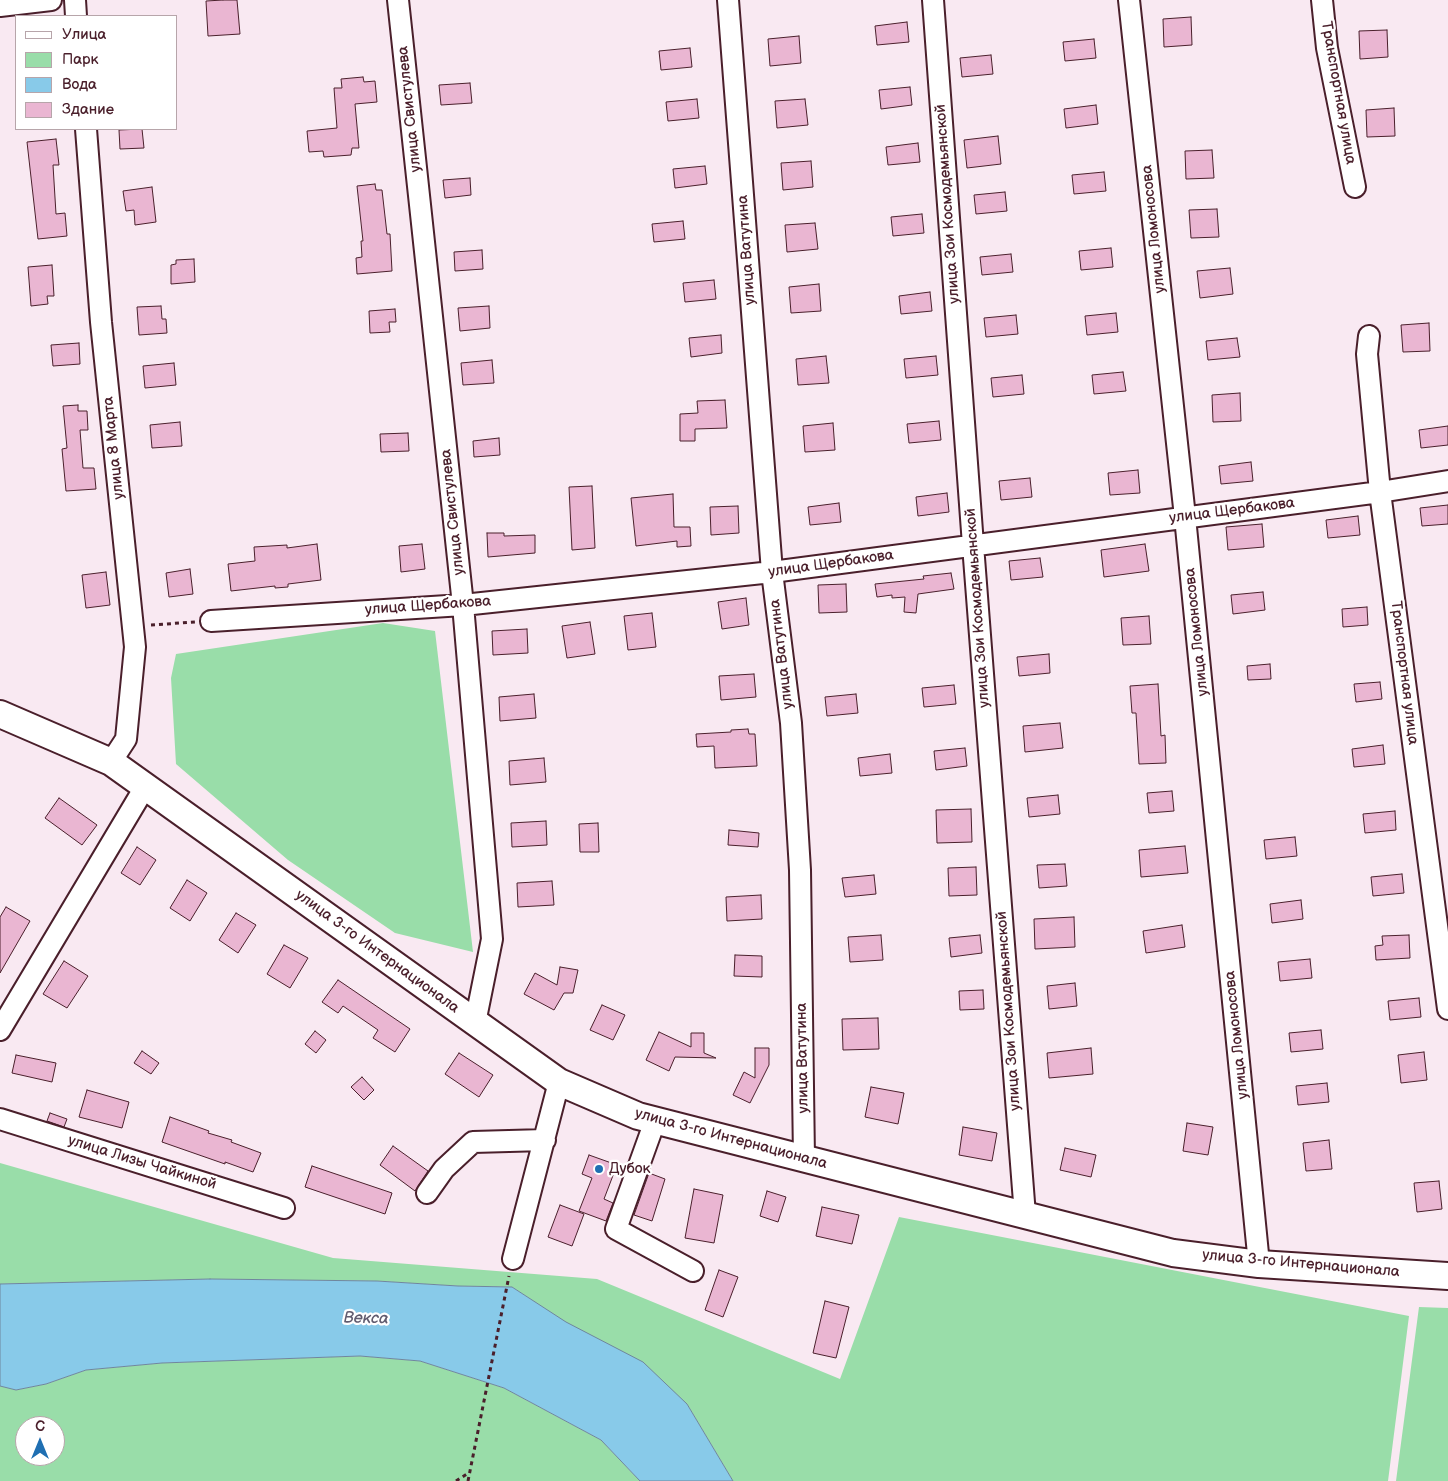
<!DOCTYPE html>
<html>
<head>
<meta charset="utf-8">
<style>
	body { margin:0 }
	#map { position:relative; width:1448px; height:1481px; overflow:hidden; background:#f9e9f2; font-family:"Balsamiq Sans",sans-serif }
	canvas { display:block }
	.legend { position:absolute; left:15px; top:15px; width:162px; height:115px; box-sizing:border-box; background:#fff; border:1px solid #b7a5aa; margin:0; padding:6px 9px; list-style:none; font-size:15px; color:#4a1f2b }
	.legend li { display:flex; align-items:center; gap:10px; height:25px }
	.legend b { width:25px; border:1px solid #b7a5aa }
	.north { position:absolute; left:15px; top:1416px; width:50px; height:50px; box-sizing:border-box; background:#fff; border:1px solid #b7a5aa; border-radius:50%; rotate:0deg; font-size:14px; font-weight:700; line-height:20px; text-align:center; color:#4a1f2b }
	.north::after { content:''; display:block; margin:auto; width:18px; height:22px; background:#1f6fb2; clip-path:polygon(50% 0,100% 100%,50% 72%,0 100%) }
</style>
</head>
<body>
<div id="map">
<canvas width="1448" height="1481"></canvas>
<ul class="legend">
<li><b style="height:6px;background:#fff"></b>Улица</li>
<li><b style="height:14px;background:#99dda9"></b>Парк</li>
<li><b style="height:14px;background:#88cae9"></b>Вода</li>
<li><b style="height:14px;background:#eab6d2"></b>Здание</li>
</ul>
<div class="north">С</div>
</div>
<script>
const context = document.querySelector('canvas').getContext('2d');
context.lineJoin = 'round';
function fillPath(path, color) {
  context.fillStyle = color;
  context.fill(path, 'evenodd');
}
function toPath(rows) {
  const path = new Path2D();
  for (const r of rows) {
    path.moveTo(r[0], r[1]);
    for (let i = 2; i < r.length; i += 2) path.lineTo(r[i], r[i + 1]);
  }
  return path;
}
function trace(path, color, width, dash) {
  context.strokeStyle = color;
  context.lineWidth = width;
  context.lineCap = dash ? 'butt' : 'round';
  context.setLineDash(dash || []);
  context.stroke(path);
}
function drawText(font, color, halo, rows, align = 'center') {
  context.font = font + ' "Balsamiq Sans",sans-serif';
  context.lineWidth = 4.5;
  context.setLineDash([]);
  context.textBaseline = 'middle';
  context.strokeStyle = halo;
  context.fillStyle = color;
  for (const [text, x, y, turn = 0] of rows) {
    context.save();
    context.translate(x, y);
    context.rotate((+turn || 0) * Math.PI / 180);
    context.textAlign = isNaN(turn) ? turn : align;
    if (halo) context.strokeText(text, 0, 0);
    context.fillText(text, 0, 0);
    context.restore();
  }
}
const green = toPath([
	[383,623,435,631,473,952,395,933,288,860,176,764,171,678,176,654],
	[0,1163,333,1258,597,1279,840,1379,899,1217,1409,1316,1388,1481,733,1481,687,1404,512,1287,458,1286,377,1281,210,1279,0,1284],
	[1419,1307,1448,1308,1448,1481,1396,1481],
	[360,1356,420,1361,504,1388,601,1440,640,1481,0,1481,0,1386,16,1390,46,1384,86,1370,162,1363],
	[25,1426,55,1426,55,1456,25,1456]
]);
const water = toPath([
	[210,1279,377,1281,458,1286,512,1287,566,1322,643,1362,687,1404,733,1481,640,1481,601,1440,504,1388,420,1361,360,1356,162,1363,86,1370,46,1384,16,1390,0,1386,0,1284,210,1279]
]);
const building = toPath([
	[223,0,237,0,240,34,208,36,206,1,223,0],
	[1191,17,1192,45,1164,47,1163,19,1191,17],
	[907,22,909,42,877,45,875,26,907,22],
	[1387,30,1388,57,1360,59,1359,31,1387,30],
	[799,36,801,63,770,66,768,39,799,36],
	[1094,39,1096,58,1065,61,1063,42,1094,39],
	[690,48,692,67,661,70,659,51,690,48],
	[991,55,993,74,962,77,960,58,991,55],
	[363,77,364,82,375,81,377,102,355,104,359,148,352,148,351,155,324,157,323,151,309,152,307,131,337,128,334,88,342,88,341,79,363,77],
	[470,83,472,103,441,105,439,85,470,83],
	[910,87,912,105,881,109,879,90,910,87],
	[697,99,699,118,668,121,666,102,697,99],
	[805,99,808,125,777,128,775,101,805,99],
	[1096,105,1098,124,1066,128,1064,109,1096,105],
	[1394,108,1395,136,1367,137,1366,110,1394,108],
	[142,129,144,148,120,149,119,130,142,129],
	[998,136,1001,164,967,168,964,140,998,136],
	[56,139,59,165,53,165,56,214,65,213,67,236,38,239,27,142,56,139],
	[918,143,920,162,888,165,886,147,918,143],
	[1212,150,1214,178,1186,179,1185,151,1212,150],
	[811,161,813,187,783,190,781,163,811,161],
	[705,166,707,184,675,188,673,169,705,166],
	[1104,172,1106,191,1074,194,1072,175,1104,172],
	[470,178,471,195,445,198,443,180,470,178],
	[375,184,376,190,382,190,387,234,390,234,392,271,357,274,356,258,362,257,361,241,363,241,357,186,375,184],
	[152,187,156,222,135,225,134,210,126,211,123,191,152,187],
	[1005,192,1007,211,976,214,974,195,1005,192],
	[1217,209,1219,237,1191,238,1189,210,1217,209],
	[922,214,924,233,893,236,891,217,922,214],
	[683,221,685,239,654,242,652,224,683,221],
	[815,223,818,249,787,252,785,225,815,223],
	[1111,248,1113,267,1081,270,1079,251,1111,248],
	[482,250,483,269,455,271,454,252,482,250],
	[1011,254,1013,272,982,275,980,257,1011,254],
	[194,259,195,282,171,284,171,265,176,264,176,260,194,259],
	[52,265,54,296,47,296,48,304,31,306,28,267,52,265],
	[1230,268,1233,294,1200,298,1197,271,1230,268],
	[714,280,716,299,685,302,683,283,714,280],
	[819,284,821,311,791,313,789,287,819,284],
	[930,292,932,311,901,314,899,296,930,292],
	[161,306,162,319,166,319,167,333,139,335,137,307,161,306],
	[489,306,490,328,460,331,458,308,489,306],
	[395,309,396,322,389,322,390,332,370,333,369,311,395,309],
	[1116,313,1118,332,1087,335,1085,316,1116,313],
	[1016,315,1018,334,986,337,984,318,1016,315],
	[1429,323,1430,351,1403,352,1401,325,1429,323],
	[721,335,722,353,691,357,689,338,721,335],
	[1237,338,1240,357,1208,360,1206,341,1237,338],
	[79,343,80,364,53,366,51,345,79,343],
	[826,356,829,383,798,385,796,359,826,356],
	[936,356,938,375,906,378,904,359,936,356],
	[492,360,494,383,463,385,461,363,492,360],
	[174,363,176,385,145,388,143,366,174,363],
	[1123,372,1126,391,1094,394,1092,375,1123,372],
	[1022,375,1024,394,993,397,991,378,1022,375],
	[1240,393,1241,421,1213,422,1212,395,1240,393],
	[725,400,727,428,695,429,695,441,680,441,680,414,698,413,697,401,725,400],
	[78,405,78,411,87,411,88,430,80,430,83,468,94,468,96,489,66,491,62,449,67,448,63,406,78,405],
	[939,421,941,440,909,443,907,424,939,421],
	[180,422,182,446,152,448,150,425,180,422],
	[833,423,835,450,805,452,803,426,833,423],
	[1448,426,1448,445,1421,448,1419,430,1448,426],
	[408,433,409,451,381,452,380,434,408,433],
	[499,438,500,455,474,457,473,441,499,438],
	[1251,462,1253,481,1221,484,1219,466,1251,462],
	[1138,470,1140,493,1110,495,1108,473,1138,470],
	[1030,478,1032,497,1001,500,999,481,1030,478],
	[592,486,595,548,572,550,569,487,592,486],
	[947,493,949,512,918,516,916,497,947,493],
	[673,494,674,527,690,527,691,546,677,547,677,541,636,546,631,498,673,494],
	[839,503,841,522,810,525,808,507,839,503],
	[1448,505,1448,524,1422,526,1420,508,1448,505],
	[738,506,739,533,711,535,710,507,738,506],
	[1358,516,1360,535,1328,538,1326,520,1358,516],
	[1262,524,1264,547,1228,550,1226,527,1262,524],
	[487,533,504,533,504,536,535,535,535,553,488,557,487,533],
	[317,544,321,580,288,584,288,587,275,588,275,586,231,591,228,564,255,561,254,547,287,545,287,548,317,544],
	[422,544,425,569,401,572,399,546,422,544],
	[1145,544,1149,571,1104,577,1101,550,1145,544],
	[1040,558,1043,577,1011,580,1009,561,1040,558],
	[190,569,193,594,169,597,166,573,190,569],
	[106,572,110,605,86,608,82,575,106,572],
	[951,573,954,589,918,594,916,613,904,612,905,597,892,598,892,595,877,597,875,584,924,579,923,576,951,573],
	[846,584,847,612,819,613,818,585,846,584],
	[1263,592,1265,610,1233,614,1231,595,1263,592],
	[746,598,749,625,722,629,718,602,746,598],
	[1367,607,1368,625,1343,627,1342,609,1367,607],
	[652,613,656,647,628,650,624,616,652,613],
	[1149,616,1151,644,1123,645,1121,618,1149,616],
	[590,622,595,654,567,658,562,626,590,622],
	[527,629,528,653,493,655,492,631,527,629],
	[1049,654,1050,673,1019,676,1017,657,1049,654],
	[1270,664,1271,679,1248,680,1247,666,1270,664],
	[754,674,756,697,721,700,719,676,754,674],
	[1380,682,1382,699,1356,702,1354,684,1380,682],
	[1158,684,1161,736,1165,735,1166,763,1139,764,1136,713,1132,713,1130,686,1158,684],
	[954,685,956,704,924,707,922,688,954,685],
	[534,694,536,718,500,721,499,697,534,694],
	[856,694,858,713,827,716,825,697,856,694],
	[1060,723,1063,748,1025,752,1023,726,1060,723],
	[748,729,749,734,755,734,757,766,715,768,714,746,697,747,696,734,731,732,731,730,748,729],
	[1383,745,1385,764,1354,767,1352,749,1383,745],
	[965,748,967,766,936,770,934,751,965,748],
	[890,754,892,773,860,776,858,758,890,754],
	[544,758,546,782,510,785,509,761,544,758],
	[1172,791,1174,811,1149,813,1147,793,1172,791],
	[1058,795,1060,814,1029,817,1027,798,1058,795],
	[59,798,97,825,82,845,45,818,59,798],
	[971,809,972,842,937,843,936,810,971,809],
	[1395,811,1396,830,1365,833,1363,814,1395,811],
	[546,821,547,845,512,847,511,823,546,821],
	[598,823,599,852,580,852,579,824,598,823],
	[729,830,759,833,758,847,728,845,729,830],
	[1295,837,1297,856,1266,859,1264,840,1295,837],
	[1185,846,1188,873,1141,877,1139,850,1185,846],
	[137,847,156,860,140,885,121,873,137,847],
	[1065,864,1067,886,1039,888,1037,865,1065,864],
	[976,867,977,895,949,896,948,868,976,867],
	[1402,874,1404,893,1373,896,1371,877,1402,874],
	[874,875,876,894,845,897,842,878,874,875],
	[187,880,207,893,190,921,170,908,187,880],
	[552,881,554,905,518,907,517,883,552,881],
	[761,895,762,919,727,921,726,897,761,895],
	[1301,900,1303,919,1272,923,1270,904,1301,900],
	[6,907,30,921,0,973,0,917,6,907],
	[236,913,256,925,238,953,219,940,236,913],
	[1074,917,1075,947,1035,949,1034,919,1074,917],
	[1182,925,1185,947,1146,953,1143,931,1182,925],
	[881,935,883,960,850,962,848,937,881,935],
	[980,935,982,953,951,957,949,938,980,935],
	[1409,935,1410,958,1376,960,1375,946,1383,945,1382,936,1409,935],
	[284,945,308,958,290,988,267,974,284,945],
	[735,955,762,956,762,977,734,976,735,955],
	[1310,959,1312,978,1280,981,1278,962,1310,959],
	[64,961,88,976,67,1008,43,994,64,961],
	[560,967,578,970,573,993,564,993,554,1010,524,994,535,973,557,985,560,967],
	[338,980,410,1029,395,1052,373,1038,378,1030,343,1006,338,1013,322,1002,338,980],
	[1075,983,1077,1006,1049,1009,1047,986,1075,983],
	[983,990,984,1009,960,1010,959,991,983,990],
	[1419,998,1421,1017,1390,1020,1388,1001,1419,998],
	[602,1005,625,1015,613,1040,590,1030,602,1005],
	[878,1018,879,1049,843,1050,842,1019,878,1018],
	[1321,1030,1323,1049,1291,1052,1289,1033,1321,1030],
	[315,1031,326,1040,316,1053,305,1044,315,1031],
	[659,1032,691,1047,691,1033,704,1033,704,1053,716,1058,675,1057,669,1071,646,1060,659,1032],
	[755,1048,769,1048,769,1065,750,1103,733,1095,744,1072,755,1078,755,1048],
	[1091,1048,1093,1074,1049,1078,1047,1053,1091,1048],
	[142,1051,159,1063,151,1074,134,1063,142,1051],
	[1424,1052,1427,1080,1401,1083,1398,1055,1424,1052],
	[459,1053,493,1075,479,1097,445,1074,459,1053],
	[16,1055,56,1063,52,1082,12,1073,16,1055],
	[362,1077,374,1090,364,1100,351,1087,362,1077],
	[1327,1083,1329,1102,1298,1105,1296,1086,1327,1083],
	[871,1087,904,1093,898,1124,865,1117,871,1087],
	[87,1090,129,1102,122,1128,79,1117,87,1090],
	[50,1113,67,1119,64,1127,47,1121,50,1113],
	[170,1117,209,1131,208,1133,232,1140,231,1142,261,1153,253,1172,225,1162,225,1164,162,1142,170,1117],
	[1187,1123,1213,1127,1208,1155,1183,1151,1187,1123],
	[963,1127,997,1133,992,1161,959,1155,963,1127],
	[1329,1140,1332,1169,1306,1171,1303,1143,1329,1140],
	[393,1146,428,1171,415,1191,380,1165,393,1146],
	[1065,1148,1096,1155,1091,1177,1060,1170,1065,1148],
	[589,1155,617,1165,604,1199,613,1203,606,1221,579,1211,592,1178,582,1174,589,1155],
	[312,1166,392,1193,385,1214,305,1187,312,1166],
	[649,1173,665,1179,652,1221,634,1215,649,1173],
	[1439,1181,1442,1209,1417,1212,1414,1183,1439,1181],
	[694,1189,723,1195,714,1243,685,1238,694,1189],
	[767,1191,786,1197,778,1222,760,1216,767,1191],
	[560,1205,584,1214,572,1246,548,1237,560,1205],
	[822,1207,859,1215,852,1244,816,1236,822,1207],
	[719,1270,738,1277,723,1317,705,1310,719,1270],
	[825,1301,849,1307,836,1358,813,1353,825,1301]
]);
const path = toPath([
	[151,625,195,622],
	[456,1481,470,1472],
	[468,1481,509,1276]
]);
const minor = toPath([
	[75,0,76,16],
	[398,0,463,605,492,939,475,1023],
	[728,0,772,572,791,723,800,870,804,1159],
	[933,0,973,545,1025,1215],
	[1129,0,1185,517,1259,1264],
	[1322,0,1327,48,1355,187],
	[0,6,51,0],
	[86,129,101,322,135,647,126,739,111,762],
	[1369,336,1367,354,1380,492,1448,1009],
	[211,621,463,605,772,572,1380,492,1448,481],
	[0,1030,145,787],
	[0,1119,284,1208],
	[655,1121,616,1229,693,1271],
	[427,1193,444,1169,473,1142,545,1140],
	[513,1259,559,1082]
]);
const major = toPath([
	[0,714,111,762,559,1082,638,1116,1173,1253,1259,1264,1448,1276]
]);
const markers = [
	[599,1169,5,"#1f6fb2"]
];
const streetNames = [
	["Транспортная улица",1338,93,80],
	["улица Свистулева",410,109,-96],
	["улица Зои Космодемьянской",948,204,-94],
	["улица Ломоносова",1154,229,-96],
	["улица Ватутина",747,250,-94],
	["улица 8 Марта",114,448,-96],
	["улица Щербакова",1232,511,-7],
	["улица Свистулева",453,512,-96],
	["улица Щербакова",831,564,-8],
	["улица Щербакова",428,606,-4],
	["улица Зои Космодемьянской",978,608,-94],
	["улица Ломоносова",1197,632,-96],
	["улица Ватутина",782,654,-97],
	["Транспортная улица",1404,673,83],
	["улица 3-го Интернационала",377,952,36],
	["улица Зои Космодемьянской",1009,1011,-94],
	["улица Ломоносова",1237,1035,-96],
	["улица Ватутина",803,1058,-91],
	["улица 3-го Интернационала",731,1139,15],
	["улица Лизы Чайкиной",142,1163,17],
	["улица 3-го Интернационала",1301,1264,5]
];
const poiNames = [
	["Дубок",609,1169]
];
const waterNames = [
	["Векса",366,1319,1]
];
fillPath(green, '#99dda9');
fillPath(water, '#88cae9');
trace(water, '#6f869d', 1);
fillPath(building, '#eab6d2');
trace(building, '#4a1f2b', 1);
trace(minor, '#4a1f2b', 24);
trace(major, '#4a1f2b', 30);
trace(path, '#4a1f2b', 3, [4, 4]);
trace(minor, '#fff', 20);
trace(major, '#fff', 26);
for (const [x, y, r, color] of markers) {
  const dot = new Path2D();
  dot.arc(x, y, r, 0, 2 * Math.PI);
  context.fillStyle = color;
  context.fill(dot);
  trace(dot, '#fff', 2);
}
drawText('15px', '#4a1f2b', '#fff', streetNames);
drawText('15px', '#4a1f2b', '#fff', poiNames, 'left');
drawText('italic 16px', '#605b6e', '#fff', waterNames);
</script>
</body>
</html>
